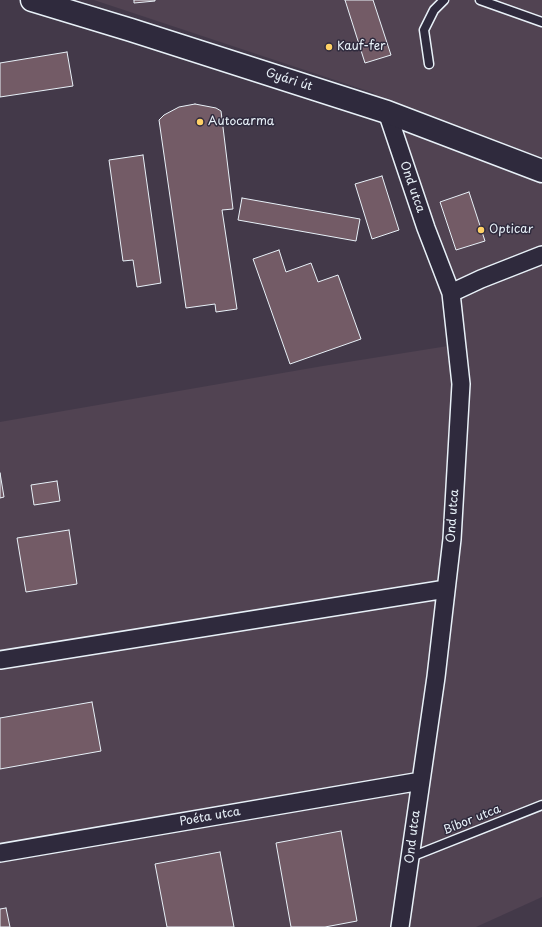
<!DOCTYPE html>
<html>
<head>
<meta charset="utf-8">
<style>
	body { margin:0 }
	canvas { display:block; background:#433949 }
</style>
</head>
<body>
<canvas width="542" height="927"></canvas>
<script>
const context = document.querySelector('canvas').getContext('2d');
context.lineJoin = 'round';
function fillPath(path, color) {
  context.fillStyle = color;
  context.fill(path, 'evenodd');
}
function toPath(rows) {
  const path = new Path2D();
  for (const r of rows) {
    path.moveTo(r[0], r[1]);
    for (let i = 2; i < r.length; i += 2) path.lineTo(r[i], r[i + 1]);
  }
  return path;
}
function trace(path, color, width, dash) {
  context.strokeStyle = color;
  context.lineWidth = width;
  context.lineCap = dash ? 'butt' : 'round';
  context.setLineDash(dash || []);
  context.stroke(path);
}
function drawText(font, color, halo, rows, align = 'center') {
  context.font = font + ' "Playpen Sans",sans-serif';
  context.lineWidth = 3;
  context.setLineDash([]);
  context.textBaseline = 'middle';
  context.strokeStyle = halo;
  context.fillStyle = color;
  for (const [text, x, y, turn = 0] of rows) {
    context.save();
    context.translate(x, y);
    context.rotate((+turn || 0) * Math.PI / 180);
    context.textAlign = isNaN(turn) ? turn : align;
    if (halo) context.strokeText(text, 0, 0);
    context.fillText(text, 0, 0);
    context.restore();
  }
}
const built = toPath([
	[94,0,542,0,542,897,476,927,0,927,0,422,323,366,448,346,443,302,413,218,374,93]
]);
const building = toPath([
	[134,0,155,0,155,1,134,3,134,0],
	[345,0,373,0,391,55,365,63,345,0],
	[67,52,73,86,0,97,0,63,67,52],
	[195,104,216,108,221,111,233,209,222,210,237,309,216,312,215,304,186,308,159,120,164,115,179,107,195,104],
	[143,155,161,283,137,287,133,260,123,261,109,160,143,155],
	[382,176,399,230,372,239,355,184,382,176],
	[469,192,485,241,456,250,440,202,469,192],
	[242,198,360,219,356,241,238,220,242,198],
	[279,250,286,272,311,263,318,282,338,275,361,339,290,364,253,259,279,250],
	[0,473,4,497,0,498,0,473],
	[57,481,60,501,34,505,31,485,57,481],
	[69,530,77,584,26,592,17,538,69,530],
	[92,702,101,751,0,769,0,718,92,702],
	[341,831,357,921,325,927,291,927,276,843,341,831],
	[220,852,234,927,167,927,155,864,220,852],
	[6,908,10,927,0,927,0,909,6,908]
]);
const lane = toPath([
	[480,0,542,22],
	[429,64,424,30,434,10,444,0],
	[411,857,542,805]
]);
const street = toPath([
	[387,112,426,228,451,293,461,384,452,539,436,677,400,927],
	[451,293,481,279,542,255],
	[0,660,446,589],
	[0,853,421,781]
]);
const secondary = toPath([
	[32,0,131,30,387,112,542,171]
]);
const markers = [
	[329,47,4,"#ffd166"],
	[200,122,4,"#ffd166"],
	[481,230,4,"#ffd166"]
];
const poiNames = [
	["Kauf-fer",337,47],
	["Autocarma",208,122],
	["Opticar",489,230]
];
const streetNames = [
	["Gyári út",289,80,18],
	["Ond utca",412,187,71],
	["Ond utca",453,516,-86],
	["Poéta utca",210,817,-10],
	["Bíbor utca",472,820,-22],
	["Ond utca",413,837,-83]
];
fillPath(built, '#514352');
fillPath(building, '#735b66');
trace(building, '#e8f1f8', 1);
trace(lane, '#e8f1f8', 11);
trace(street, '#e8f1f8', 20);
trace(secondary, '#e8f1f8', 25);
trace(lane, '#2f2a3d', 8);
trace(street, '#2f2a3d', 17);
trace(secondary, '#2f2a3d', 22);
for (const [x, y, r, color] of markers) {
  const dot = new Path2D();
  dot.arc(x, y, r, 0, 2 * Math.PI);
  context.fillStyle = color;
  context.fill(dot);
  trace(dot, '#2f2a3d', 1.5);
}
drawText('12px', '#e8f1f8', '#2f2a3d', poiNames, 'left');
drawText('12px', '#e8f1f8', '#2f2a3d', streetNames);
</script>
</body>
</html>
